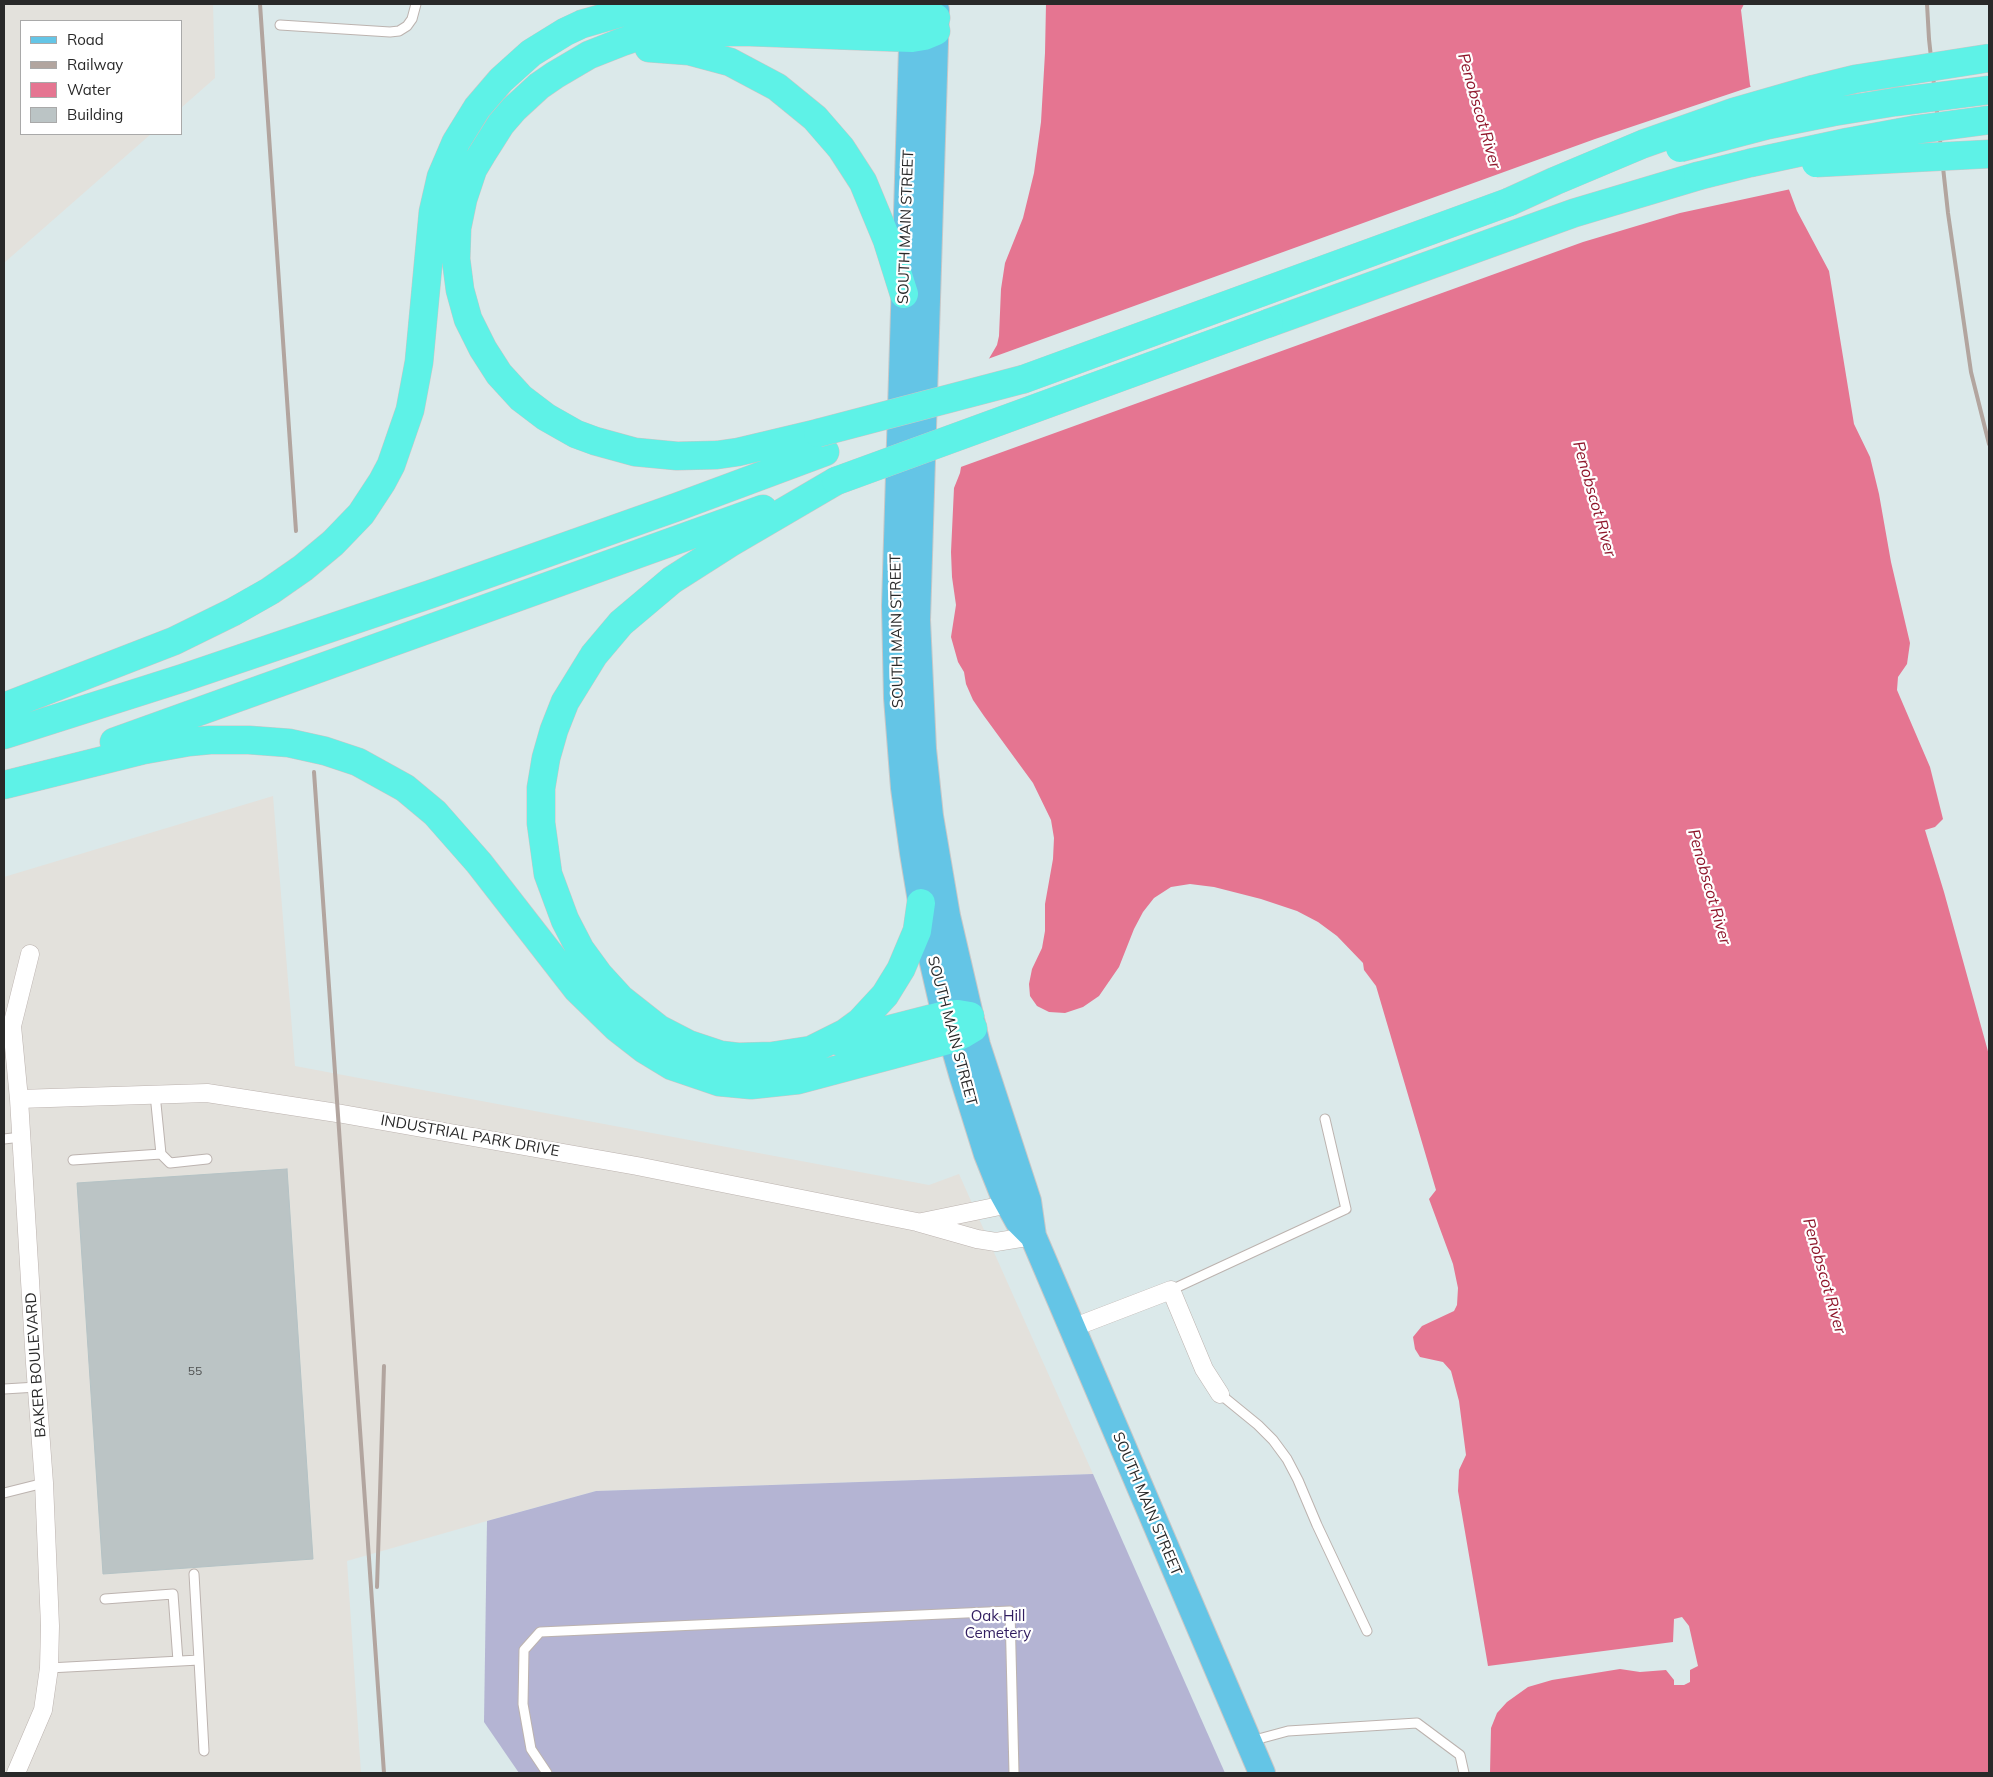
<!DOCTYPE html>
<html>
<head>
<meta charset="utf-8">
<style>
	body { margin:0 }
	#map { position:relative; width:1993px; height:1777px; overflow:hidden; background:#dbe9ea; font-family:Mulish,sans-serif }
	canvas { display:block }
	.frame { position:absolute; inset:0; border:5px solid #292929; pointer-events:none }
	.legend { position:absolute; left:20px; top:20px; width:162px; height:115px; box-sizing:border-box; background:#fff; border:1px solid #a9a9a9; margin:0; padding:6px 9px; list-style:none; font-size:15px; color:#292929 }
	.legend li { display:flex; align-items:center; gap:10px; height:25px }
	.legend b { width:25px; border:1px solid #a9a9a9 }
</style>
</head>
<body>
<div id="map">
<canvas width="1993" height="1777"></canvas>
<div class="frame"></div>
<ul class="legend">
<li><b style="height:6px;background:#64c5e6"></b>Road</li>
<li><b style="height:6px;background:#b2a59f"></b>Railway</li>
<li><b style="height:14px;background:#e57591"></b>Water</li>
<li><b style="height:14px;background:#bbc4c5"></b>Building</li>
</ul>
</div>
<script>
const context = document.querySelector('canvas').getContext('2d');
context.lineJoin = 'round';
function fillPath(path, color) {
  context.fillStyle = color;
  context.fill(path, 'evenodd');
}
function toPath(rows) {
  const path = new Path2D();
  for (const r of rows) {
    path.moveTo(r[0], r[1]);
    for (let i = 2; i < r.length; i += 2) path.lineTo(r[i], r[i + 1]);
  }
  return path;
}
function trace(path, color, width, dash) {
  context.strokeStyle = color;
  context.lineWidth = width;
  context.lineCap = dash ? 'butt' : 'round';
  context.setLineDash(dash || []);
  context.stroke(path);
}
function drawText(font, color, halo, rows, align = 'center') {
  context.font = font + ' Mulish,sans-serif';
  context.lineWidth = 4.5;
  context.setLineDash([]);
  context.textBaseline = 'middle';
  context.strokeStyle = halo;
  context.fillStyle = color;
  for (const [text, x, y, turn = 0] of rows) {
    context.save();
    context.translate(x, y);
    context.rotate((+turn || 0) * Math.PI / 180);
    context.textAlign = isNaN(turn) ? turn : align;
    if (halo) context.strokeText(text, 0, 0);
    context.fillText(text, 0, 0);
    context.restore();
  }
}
const industrial = toPath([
	[4,4,213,4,215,78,181,108,181,21,21,21,21,134,151,134,4,263],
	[273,796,295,1066,929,1185,959,1174,1093,1474,596,1491,487,1521,347,1561,361,1773,4,1773,4,877]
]);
const cemetery = toPath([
	[1093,1474,1225,1773,519,1773,484,1722,487,1521,596,1491]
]);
const water = toPath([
	[1046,4,1744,4,1741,10,1750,85,1797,211,1829,271,1854,424,1870,457,1879,494,1891,562,1910,643,1907,664,1898,677,1897,690,1930,767,1943,819,1935,827,1925,830,1944,892,1989,1055,1989,1773,1490,1773,1491,1728,1497,1713,1507,1702,1528,1687,1552,1680,1620,1669,1640,1672,1666,1670,1674,1680,1674,1685,1684,1685,1690,1682,1690,1670,1698,1666,1689,1626,1682,1617,1674,1619,1673,1642,1488,1666,1458,1491,1459,1470,1466,1455,1459,1401,1451,1371,1443,1362,1420,1357,1415,1349,1413,1337,1422,1326,1454,1311,1457,1305,1458,1288,1453,1264,1429,1199,1436,1190,1376,986,1364,970,1363,963,1337,936,1318,922,1297,911,1261,899,1214,887,1190,884,1171,887,1154,898,1143,912,1134,929,1119,967,1099,996,1083,1007,1065,1013,1049,1012,1037,1006,1030,996,1029,984,1032,969,1042,948,1045,931,1045,904,1053,859,1054,838,1051,820,1033,783,984,716,973,700,966,684,964,672,958,662,951,637,956,605,952,577,951,552,954,488,960,473,971,409,987,362,997,345,999,336,1001,289,1005,263,1023,218,1034,173,1041,122,1045,53]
]);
const pier = toPath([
	[1753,86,1791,189,1680,213,1583,242,958,468,969,408,985,360,1595,139]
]);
const building = toPath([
	[287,1169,313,1559,103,1574,77,1183,287,1169]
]);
const lane = toPath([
	[280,25,390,32,399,31,407,26,412,19,416,4],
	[4,1139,21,1137],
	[161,1154,170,1163,207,1159],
	[73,1160,161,1154,155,1094],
	[1171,1290,1346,1209,1325,1119],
	[4,1389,37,1387],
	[1220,1394,1258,1425,1273,1440,1287,1459,1298,1480,1317,1525,1367,1631],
	[4,1493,44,1483],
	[194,1574,199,1660],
	[105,1599,173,1594,178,1661],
	[49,1668,199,1660,204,1751],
	[1251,1741,1288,1731,1417,1723,1460,1755,1464,1773],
	[547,1773,531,1749,523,1704,524,1650,540,1632,1010,1611,1014,1773]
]);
const street = toPath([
	[19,1099,207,1093,337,1113,637,1166,917,1222,977,1239,996,1242,1033,1236],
	[922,1222,1019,1202],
	[1072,1328,1171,1290,1204,1369,1220,1394],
	[16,1773,43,1710,49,1668,50,1626,44,1483,35,1363,19,1099,12,1026,30,954]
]);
const primary = toPath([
	[936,10,917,620,923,749,930,816,947,916,977,1045,1028,1201,1033,1236,1262,1773],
	[913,15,895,606,897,698,904,788,913,853,927,937,945,1015,962,1074,987,1154,1003,1194,1018,1221,1033,1236]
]);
const highway = toPath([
	[649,48,689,51,730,62,777,87,815,118,841,148,863,182,887,240,904,294],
	[1269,323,1574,213,1698,176],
	[1024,379,1509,202],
	[818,433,738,452,717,455,677,456,635,452,595,441,576,434,546,417,521,398,499,374,483,349,468,319,460,290,456,259,457,228,463,199,473,169,482,154,501,124,514,109,539,86,555,75,589,55,622,42,640,36,680,32,750,32,912,38,924,36,936,31],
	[836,481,730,543,672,580,621,623,594,655,565,702,554,730,546,758,541,788,541,823,548,874,565,920,580,949,599,975,621,999,659,1029,688,1044,721,1055,738,1057,772,1056,811,1050,845,1033,860,1022,885,995,901,969,917,931,921,903],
	[4,707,174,641,233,612,270,591,303,568,333,543,361,514,382,482,391,465,410,410,419,362,433,212,441,177,456,142,477,108,501,80,531,53,565,32,582,24,620,13,660,7,703,5,913,10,925,12,936,18],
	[4,735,183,678,431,594,677,507,825,452],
	[114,742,763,509],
	[4,785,144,750,189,742,210,740,249,740,289,743,325,751,358,762,405,788,435,813,479,863,577,989,617,1028,644,1049,672,1066,719,1082,751,1085,798,1080,952,1039,963,1034,973,1028],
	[840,1042,945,1015,958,1014,970,1016]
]);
const rail = toPath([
	[260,4,296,531],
	[1927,4,1929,39,1948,213,1971,372,1989,444],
	[314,772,384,1773],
	[377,1587,384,1366]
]);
const highwayBridge = toPath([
	[1680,148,1768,125,1833,112,1895,102,1989,90],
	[1816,163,1989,154],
	[1698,176,1750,163,1848,142,1913,130,1989,120],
	[1509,202,1555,181,1643,144,1734,112,1814,89,1855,79,1989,58],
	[818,433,1024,379],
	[836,481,1269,323]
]);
const numberNames = [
	["55",195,1371]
];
const streetNames = [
	["SOUTH MAIN STREET",906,227,-88],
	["SOUTH MAIN STREET",897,631,-91],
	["SOUTH MAIN STREET",952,1031,75],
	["INDUSTRIAL PARK DRIVE",470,1136,10],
	["BAKER BOULEVARD",36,1365,-94],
	["SOUTH MAIN STREET",1147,1504,67]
];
const parkNames = [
	["Oak Hill",998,1616],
	["Cemetery",998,1633]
];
const waterNames = [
	["Penobscot River",1479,111,74],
	["Penobscot River",1594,499,74],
	["Penobscot River",1709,887,74],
	["Penobscot River",1824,1276,74]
];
fillPath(industrial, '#e3e1dc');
fillPath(cemetery, '#b4b4d3');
fillPath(water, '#e57591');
fillPath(pier, '#dbe9ea');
fillPath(building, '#bbc4c5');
trace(building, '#b5c3c5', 1);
trace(lane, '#bcb3af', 11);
trace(street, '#bcb3af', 19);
trace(primary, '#c7c7c7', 28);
trace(highway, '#c7c7c7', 29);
trace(lane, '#fff', 9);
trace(street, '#fff', 18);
trace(primary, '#64c5e6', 26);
trace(highway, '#5ef2e7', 28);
trace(rail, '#b2a59f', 4);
trace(highwayBridge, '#c7c7c7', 29, []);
trace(highwayBridge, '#5ef2e7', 28);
drawText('12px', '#4e5050', null, numberNames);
drawText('15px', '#292929', '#fff', streetNames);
drawText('15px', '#311e60', '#fff', parkNames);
drawText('italic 16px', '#8f162b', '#fff', waterNames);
</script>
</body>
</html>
